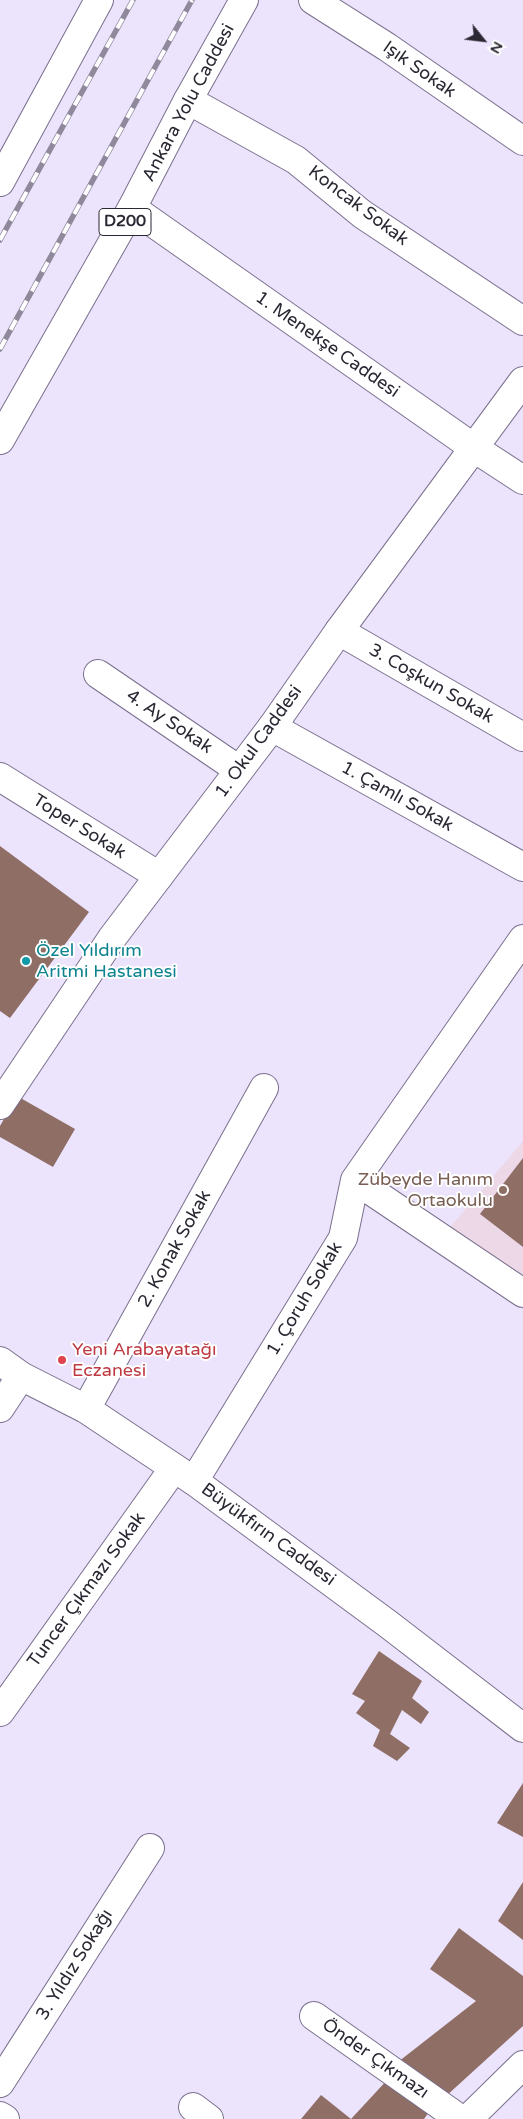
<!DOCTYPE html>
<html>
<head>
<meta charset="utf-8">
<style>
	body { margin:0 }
	#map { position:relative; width:523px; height:2119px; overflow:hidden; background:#ece3fd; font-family:"Varela Round",sans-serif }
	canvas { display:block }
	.north { position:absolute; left:458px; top:15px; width:50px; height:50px; -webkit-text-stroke:4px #fff; paint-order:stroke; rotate:119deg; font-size:14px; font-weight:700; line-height:20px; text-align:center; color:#2b2733 }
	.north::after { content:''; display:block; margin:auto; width:18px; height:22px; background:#2b2733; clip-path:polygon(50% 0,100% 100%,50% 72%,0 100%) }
</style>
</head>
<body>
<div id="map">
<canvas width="523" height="2119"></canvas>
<div class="north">N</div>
</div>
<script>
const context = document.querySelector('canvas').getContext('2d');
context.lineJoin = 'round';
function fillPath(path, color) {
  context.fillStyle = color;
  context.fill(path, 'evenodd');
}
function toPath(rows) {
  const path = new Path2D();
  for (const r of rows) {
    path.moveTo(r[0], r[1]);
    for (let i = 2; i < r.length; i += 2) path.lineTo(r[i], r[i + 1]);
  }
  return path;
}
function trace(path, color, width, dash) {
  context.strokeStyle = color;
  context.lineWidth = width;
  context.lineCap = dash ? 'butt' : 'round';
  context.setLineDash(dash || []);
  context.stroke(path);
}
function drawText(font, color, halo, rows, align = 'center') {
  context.font = font + ' "Varela Round",sans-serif';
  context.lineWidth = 4;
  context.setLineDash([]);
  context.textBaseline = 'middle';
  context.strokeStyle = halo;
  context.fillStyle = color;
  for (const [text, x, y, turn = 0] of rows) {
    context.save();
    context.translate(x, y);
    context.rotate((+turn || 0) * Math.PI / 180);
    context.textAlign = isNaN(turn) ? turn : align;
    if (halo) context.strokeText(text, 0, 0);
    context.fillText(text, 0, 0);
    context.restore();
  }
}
const education = toPath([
	[523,1141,523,1289,441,1238]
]);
const building = toPath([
	[0,846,89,912,10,1018,0,1011],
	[17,1096,75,1129,53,1167,0,1137,0,1126],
	[523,1158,523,1247,480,1214],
	[379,1651,422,1681,412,1698,429,1712,421,1724,402,1710,390,1734,410,1748,397,1761,373,1746,380,1730,356,1713,365,1701,352,1694],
	[523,1783,523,1837,497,1823],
	[523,1882,523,1940,498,1921],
	[459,1928,523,1976,523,2026,445,2097,398,2062,476,2001,430,1969],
	[389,2078,429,2112,424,2119,351,2119],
	[321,2095,351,2119,301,2119]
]);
const minor = toPath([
	[313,0,387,47,523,141],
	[188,100,296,160,362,214,523,321],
	[339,631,523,737],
	[98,674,239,770],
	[272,727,523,867],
	[0,777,159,876],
	[355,1180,523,1293],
	[0,1408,21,1376],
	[86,1409,264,1088],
	[194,1481,343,1238,355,1180,523,939],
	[0,1712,174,1468],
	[314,2016,460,2119],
	[0,2083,150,1848],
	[193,2107,209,2119],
	[0,2116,5,2119]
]);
const secondary = toPath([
	[132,208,474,448,523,480],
	[0,1105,112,938,272,727,339,631,523,381],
	[0,1361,21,1376,86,1409,194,1481,388,1624,523,1728],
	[468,2119,523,2065]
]);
const trunk = toPath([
	[0,182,99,0],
	[0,440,132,208,188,100,244,0]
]);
const rail = toPath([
	[0,240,133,0],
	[0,349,192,0]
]);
const markers = [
	[26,961,5,"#0f9aa8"],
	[503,1190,5,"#8d6e63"],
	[62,1360,5,"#e0444e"]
];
const shields = [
	[125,222,52]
];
const shieldNames = [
	["D200",125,222]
];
const streetNames = [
	["Işık Sokak",419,70,35],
	["Ankara Yolu Caddesi",189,103,-62],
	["Koncak Sokak",358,206,37],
	["1. Menekşe Caddesi",327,345,35],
	["3. Coşkun Sokak",431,684,30],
	["4. Ay Sokak",169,722,34],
	["1. Okul Caddesi",259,742,-54],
	["1. Çamlı Sokak",397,797,29],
	["Toper Sokak",79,827,32],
	["2. Konak Sokak",175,1249,-61],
	["1. Çoruh Sokak",305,1299,-59],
	["Büyükfırın Caddesi",268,1535,36],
	["Tuncer Çıkmazı Sokak",87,1590,-54],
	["3. Yıldız Sokağı",75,1965,-58],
	["Önder Çıkmazı",375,2059,35]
];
const cultureNames = [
	["Özel Yıldırım",36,951],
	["Aritmi Hastanesi",36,972]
];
const educationNames = [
	["Zübeyde Hanım",493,1180],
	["Ortaokulu",493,1201]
];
const healthNames = [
	["Yeni Arabayatağı",72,1350],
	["Eczanesi",72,1371]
];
fillPath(education, '#ecd8e7');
fillPath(building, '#8f6e66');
trace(minor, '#7a708d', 30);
trace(secondary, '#7a708d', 30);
trace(trunk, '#7a708d', 30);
trace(minor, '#fff', 28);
trace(secondary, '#fff', 28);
trace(trunk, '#fff', 28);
trace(rail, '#90899c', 5.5);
trace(rail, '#fff', 4, [11]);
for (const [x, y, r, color] of markers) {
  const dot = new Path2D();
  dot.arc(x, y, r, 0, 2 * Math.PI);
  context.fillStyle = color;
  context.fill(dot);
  trace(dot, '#fff', 2);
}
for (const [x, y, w] of shields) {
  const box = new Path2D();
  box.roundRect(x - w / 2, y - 13.5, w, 27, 4);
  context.fillStyle = '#fff';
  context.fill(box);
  trace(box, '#2b2733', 1);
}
drawText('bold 16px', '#2b2733', null, shieldNames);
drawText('18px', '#2b2733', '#fff', streetNames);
drawText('18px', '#0d838f', '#fff', cultureNames, 'left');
drawText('18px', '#785e54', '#fff', educationNames, 'right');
drawText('18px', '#be3a42', '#fff', healthNames, 'left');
</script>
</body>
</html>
